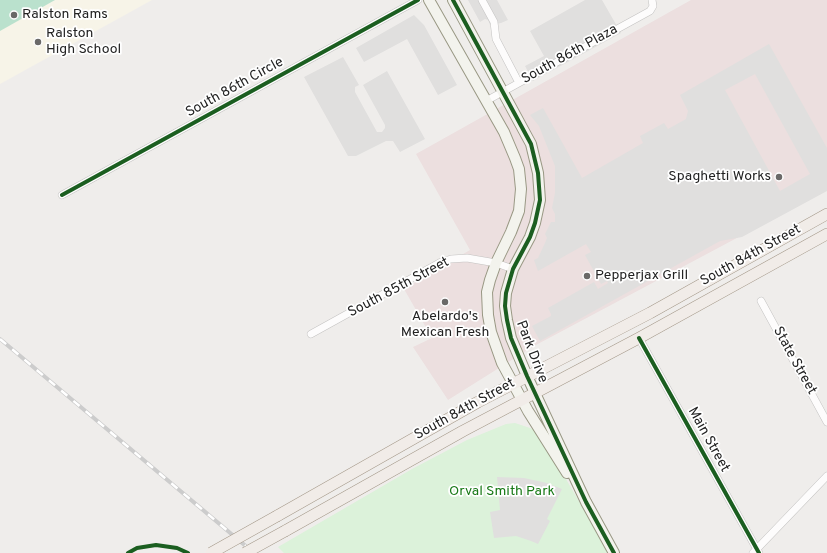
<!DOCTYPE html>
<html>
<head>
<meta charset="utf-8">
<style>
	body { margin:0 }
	canvas { display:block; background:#efedeb }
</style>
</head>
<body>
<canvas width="827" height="553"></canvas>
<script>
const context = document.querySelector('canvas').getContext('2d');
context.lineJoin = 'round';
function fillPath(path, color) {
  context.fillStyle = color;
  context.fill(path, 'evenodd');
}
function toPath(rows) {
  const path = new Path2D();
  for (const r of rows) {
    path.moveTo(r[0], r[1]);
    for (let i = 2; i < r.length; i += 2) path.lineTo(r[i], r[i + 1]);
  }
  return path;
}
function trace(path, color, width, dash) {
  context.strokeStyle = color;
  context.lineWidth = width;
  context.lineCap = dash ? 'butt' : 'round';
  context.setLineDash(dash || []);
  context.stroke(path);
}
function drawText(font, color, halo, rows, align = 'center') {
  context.font = font + ' Overpass,sans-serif';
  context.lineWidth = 3.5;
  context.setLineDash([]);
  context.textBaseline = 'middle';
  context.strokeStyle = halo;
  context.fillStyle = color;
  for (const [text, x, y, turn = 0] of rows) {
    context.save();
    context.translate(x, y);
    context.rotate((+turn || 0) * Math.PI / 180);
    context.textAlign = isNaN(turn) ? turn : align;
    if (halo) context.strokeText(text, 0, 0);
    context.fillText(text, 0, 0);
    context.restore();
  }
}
const commercial = toPath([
	[691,0,827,0,827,190,534,346,448,400,413,347,432,338,404,289,470,250,416,154]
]);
const education = toPath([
	[0,0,152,0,0,84]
]);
const park = toPath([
	[515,423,536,430,552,455,609,553,284,553,278,547,412,469,467,440,506,424]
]);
const pitch = toPath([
	[0,0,55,0,0,31]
]);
const parking = toPath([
	[468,0,497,0,508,20,501,23,490,25,488,20,485,19,480,22],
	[585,0,602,0,621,33,533,81,525,66,544,56,530,31],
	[414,15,424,25,457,85,438,95,407,39,364,62,356,48],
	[769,44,827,148,827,191,742,237,720,241,540,341,532,326,551,316,551,314,548,308,594,282,598,289,608,283,607,281,601,284,585,255,591,252,586,244,538,271,534,260,538,258,545,243,547,238,545,234,551,222,555,222,555,214,552,208,555,193,555,166,539,126,530,115,543,108,582,178,643,143,640,136,664,123,668,129,686,119,688,111,680,95],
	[755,74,810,174,780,191,725,90],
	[343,57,359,85,355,87,355,92,377,132,382,132,385,128,385,125,363,85,387,71,425,139,400,152,393,141,386,141,356,156,348,156,304,77],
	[497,477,524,478,547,483,562,489,547,519,550,521,538,544,531,541,516,536,494,538,490,512,500,510]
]);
const street = toPath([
	[482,0,494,22,496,39,519,83],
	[486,101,650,11,653,6,652,0],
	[62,195,418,0],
	[761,301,827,422],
	[311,334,441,262,451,259,467,258,496,263,513,269],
	[639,338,759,553],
	[753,553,827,476]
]);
const secondary = toPath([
	[429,0,504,132,515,158,519,169,521,189,519,211,511,232,496,263,490,280,487,292,488,315,491,332,502,363,528,411,567,473],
	[453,0,531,144,538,173,540,200,535,223,530,237,513,269,506,293,505,306,507,320,511,338,527,376,586,502,614,553]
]);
const primary = toPath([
	[277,516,478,402,650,313,827,214],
	[285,531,463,431,639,338,827,234]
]);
const rail = toPath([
	[0,339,254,553]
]);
const primaryBridge = toPath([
	[211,553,277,516],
	[245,553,285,531]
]);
const cycleway = toPath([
	[453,0,531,144,538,173,540,200,535,223,530,237,513,269,506,293,505,306,507,320,511,338,527,376,586,502,614,553],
	[62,195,418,0],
	[639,338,759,553],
	[128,553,137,548,156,545,177,548,188,553]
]);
const markers = [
	[14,15,4,"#6a6968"],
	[38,42,4,"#6a6968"],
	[779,177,4,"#6a6968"],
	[587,276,4,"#6a6968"],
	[445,302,4,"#6a6968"]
];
const poiNames = [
	["Ralston Rams",22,15],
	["Ralston",46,34],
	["High School",46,50],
	["Spaghetti Works",771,177,"right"],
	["Pepperjax Grill",595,276],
	["Abelardo's",445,317,"center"],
	["Mexican Fresh",445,333,"center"]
];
const streetNames = [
	["South 86th Plaza",570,55,-29],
	["South 86th Circle",235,88,-29],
	["South 84th Street",751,256,-29],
	["South 85th Street",399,288,-28],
	["Park Drive",531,352,69],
	["State Street",794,361,61],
	["South 84th Street",465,410,-29],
	["Main Street",708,440,61]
];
const parkNames = [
	["Orval Smith Park",502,492]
];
fillPath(commercial, '#ecdfdf');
fillPath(education, '#f7f4e8');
fillPath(park, '#dcf2da');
fillPath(pitch, '#bae1cd');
fillPath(parking, '#e0dfde');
trace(street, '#c3c2c1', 8);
trace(secondary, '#999884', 12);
trace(primary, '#a49889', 12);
trace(street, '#fdfcfc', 7);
trace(secondary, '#f3f3ed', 10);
trace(primary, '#f1ece8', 11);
trace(rail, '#ccc', 4);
trace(rail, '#fff', 2.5, [8]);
trace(primaryBridge, '#a49889', 12, []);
trace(primaryBridge, '#f1ece8', 11);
trace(cycleway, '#1b5e20', 4);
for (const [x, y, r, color] of markers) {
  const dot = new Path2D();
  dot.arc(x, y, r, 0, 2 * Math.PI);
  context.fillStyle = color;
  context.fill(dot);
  trace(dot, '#fff', 1.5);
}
drawText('14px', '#222', '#fff', poiNames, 'left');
drawText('14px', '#222', '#fff', streetNames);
drawText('14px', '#187916', '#fff', parkNames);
</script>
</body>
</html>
